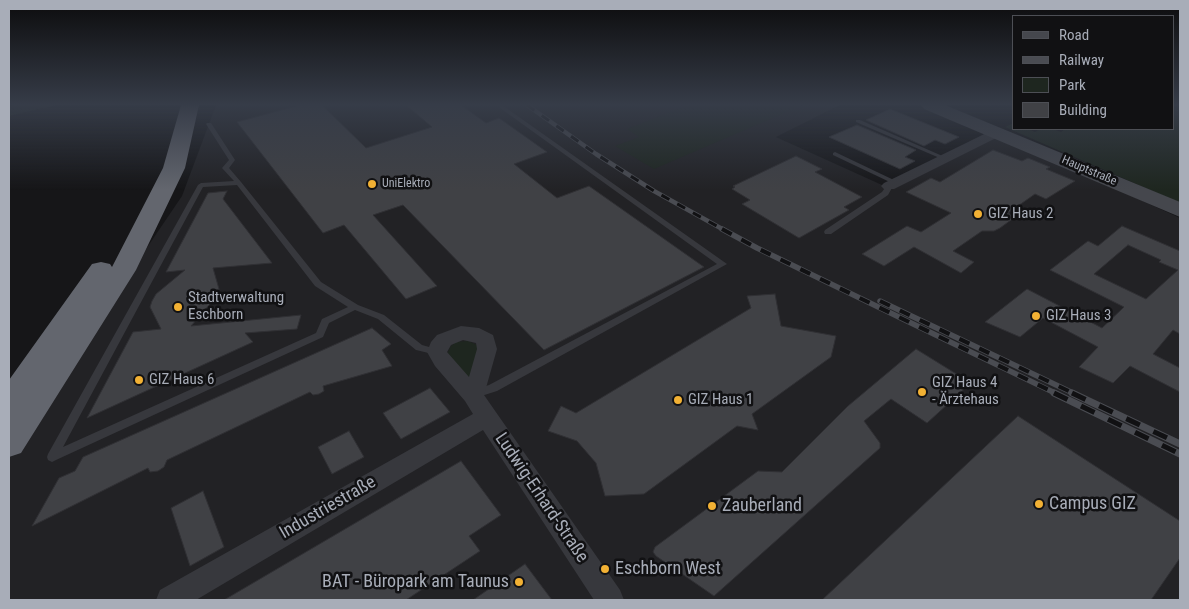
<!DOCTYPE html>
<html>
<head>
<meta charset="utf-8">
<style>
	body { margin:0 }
	#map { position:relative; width:1189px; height:609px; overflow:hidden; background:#161618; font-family:"Roboto Condensed",sans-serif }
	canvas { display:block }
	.frame { position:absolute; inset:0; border:10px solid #a8adb8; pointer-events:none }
	.legend { position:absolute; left:1012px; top:15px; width:162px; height:115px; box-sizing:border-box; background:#111113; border:1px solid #4d4f55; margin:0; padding:6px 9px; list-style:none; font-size:15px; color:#a8adb8 }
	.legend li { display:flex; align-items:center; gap:10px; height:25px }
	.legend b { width:25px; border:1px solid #4d4f55 }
</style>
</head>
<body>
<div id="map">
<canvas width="1189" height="609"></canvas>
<div class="frame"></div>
<ul class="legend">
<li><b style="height:6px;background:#45474d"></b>Road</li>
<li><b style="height:6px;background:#4a4c52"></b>Railway</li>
<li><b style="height:14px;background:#1e261f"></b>Park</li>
<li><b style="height:14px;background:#404145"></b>Building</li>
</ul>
</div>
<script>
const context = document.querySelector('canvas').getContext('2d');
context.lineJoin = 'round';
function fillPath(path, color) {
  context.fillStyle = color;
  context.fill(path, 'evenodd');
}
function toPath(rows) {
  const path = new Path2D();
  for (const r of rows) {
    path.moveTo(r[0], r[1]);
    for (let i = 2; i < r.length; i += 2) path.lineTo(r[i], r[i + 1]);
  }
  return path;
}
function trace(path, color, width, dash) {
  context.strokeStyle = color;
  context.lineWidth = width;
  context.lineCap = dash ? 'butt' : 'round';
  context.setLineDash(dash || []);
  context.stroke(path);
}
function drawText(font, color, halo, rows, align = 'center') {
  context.font = font + ' "Roboto Condensed",sans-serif';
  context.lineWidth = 5;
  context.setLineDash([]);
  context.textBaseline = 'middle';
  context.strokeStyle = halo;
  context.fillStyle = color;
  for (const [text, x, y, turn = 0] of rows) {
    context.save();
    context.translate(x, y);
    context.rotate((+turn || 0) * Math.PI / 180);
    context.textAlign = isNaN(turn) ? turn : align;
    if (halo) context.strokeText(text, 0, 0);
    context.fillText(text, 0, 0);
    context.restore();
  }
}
const built = toPath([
	[216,105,840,105,776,137,882,185,990,131,1180,218,1180,600,9,600,9,451,182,196]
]);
const green = toPath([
	[14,105,57,105,9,116,9,106],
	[688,105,803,105,654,169,615,146,639,137,627,129],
	[1173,105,1180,105,1180,203,1005,127,1013,123,1013,129,1028,129,1035,132,1040,129,1053,129,1061,132,1065,129,1173,129],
	[468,341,477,345,478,349,472,380,458,370,447,354,451,346,456,342]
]);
const building = toPath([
	[300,105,322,105,366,148,432,127,406,105,461,105,486,123,499,118,547,152,514,164,557,198,589,186,704,267,544,350,403,205,373,215,437,286,406,299,344,225,323,233,237,122,300,105],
	[890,109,959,137,945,144,935,140,924,146,866,120,890,109],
	[857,125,916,150,905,157,915,161,900,169,829,137,857,125],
	[993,150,1022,161,1028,158,1050,167,1046,169,1075,181,1046,199,1035,194,1008,213,1015,217,1000,228,994,231,982,231,953,251,974,262,961,273,914,247,884,266,862,254,907,226,921,232,951,213,906,192,931,178,940,182,993,150],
	[796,156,822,169,815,172,862,197,844,207,849,210,799,238,742,204,750,200,732,189,735,187,733,186,796,156],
	[227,191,223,199,272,263,213,268,219,289,217,296,191,326,301,315,297,329,245,333,253,342,87,418,133,332,161,329,150,307,152,301,156,294,185,270,166,272,208,193,227,191],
	[1122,226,1180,251,1180,334,1173,330,1153,354,1180,368,1180,392,1130,366,1113,383,1079,367,1098,347,1043,318,1020,337,985,322,1027,289,1102,328,1124,307,1050,270,1088,241,1098,246,1122,226],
	[1128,245,1161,260,1159,262,1178,270,1146,299,1094,274,1128,245],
	[775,294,781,326,836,336,831,357,752,414,758,430,737,426,644,494,605,496,596,463,577,441,548,431,561,406,576,413,751,308,747,296,775,294],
	[372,328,391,344,382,350,392,366,323,386,324,391,319,394,313,395,310,392,167,460,164,467,158,471,150,472,148,468,32,526,59,478,75,471,83,457,372,328],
	[916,349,971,383,927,423,891,399,864,421,880,443,880,448,714,596,656,556,653,552,655,547,758,471,782,472,848,406,916,349],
	[430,388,450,412,401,439,383,413,430,388],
	[1018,416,1180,521,1180,558,1151,600,822,600,1018,416],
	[349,431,364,457,332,474,318,447,349,431],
	[461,461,501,515,469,536,480,551,406,600,224,600,461,461],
	[203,491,224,547,190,566,171,508,203,491],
	[525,564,552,600,473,600,525,564]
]);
const lane = toPath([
	[496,105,502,105,727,264,497,391,475,398,471,397,470,394,471,391,489,385,717,264,496,105],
	[856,120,860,120,947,158,944,160,942,159,856,122,856,120],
	[207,123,211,123,235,160,229,168,241,182,321,282,358,305,384,315,422,345,440,350,442,352,440,354,437,355,416,350,378,319,355,310,329,323,323,337,56,460,52,462,48,460,47,457,48,454,198,185,201,183,234,181,222,168,229,160,206,124,207,123],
	[237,185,315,286,348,307,322,319,316,333,63,447,203,187,237,185],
	[835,152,898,182,899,183,898,184,894,184,833,155,833,153,835,152],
	[889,184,893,186,888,195,831,234,825,234,824,232,825,230,882,192,887,185,889,184]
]);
const street = toPath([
	[997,128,1004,132,1002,135,894,189,884,189,881,186,884,183,997,128],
	[461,326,479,328,493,335,497,349,484,395,620,590,624,600,594,600,483,430,196,600,156,600,160,590,473,414,465,401,435,366,427,352,431,342,437,335,461,326],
	[463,340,476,343,477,349,469,377,447,352,451,345,463,340]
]);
const secondary = toPath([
	[921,105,945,105,1180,202,1180,217,924,109,921,105]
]);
const highway = toPath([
	[181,105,199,105,185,168,136,270,21,453,9,457,9,380,92,264,101,262,110,264,112,267,163,168,181,105]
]);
const railFar2 = toPath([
	[527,105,596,154,654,191,724,230]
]);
const railFar1 = toPath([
	[722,229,757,248,1057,394],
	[880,301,1075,394]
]);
const rail = toPath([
	[1054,393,1180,454],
	[1072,393,1180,444]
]);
const markers = [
	[372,184,5,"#f2b134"],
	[978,214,5,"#f2b134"],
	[178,307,5,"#f2b134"],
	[1036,316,5,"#f2b134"],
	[139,380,5,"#f2b134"],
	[922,392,5,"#f2b134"],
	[678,400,5,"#f2b134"],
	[1039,504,5,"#f2b134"],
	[712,506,5,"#f2b134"],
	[605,569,5,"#f2b134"],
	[519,582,5,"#f2b134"]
];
const farStreetnames = [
	["Hauptstraße",1089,171,23]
];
const farPoinames = [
	["UniElektro",382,184]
];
const poiNames = [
	["GIZ Haus 2",988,214],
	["Stadtverwaltung",188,298],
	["Eschborn",188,315],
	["GIZ Haus 3",1046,316],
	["GIZ Haus 6",149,380],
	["GIZ Haus 4",932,383],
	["- Ärztehaus",932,400],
	["GIZ Haus 1",688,400]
];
const nearStreetnames = [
	["Ludwig-Erhard-Straße",541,498,56],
	["Industriestraße",328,508,-30]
];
const nearPoinames = [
	["Campus GIZ",1049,504],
	["Zauberland",722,506],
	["Eschborn West",615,569],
	["BAT - Büropark am Taunus",509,582,"right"]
];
fillPath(built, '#222225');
fillPath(green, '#1e261f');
fillPath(building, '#404145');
trace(building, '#303034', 1);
fillPath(lane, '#37383d');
fillPath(street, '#37383d');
fillPath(secondary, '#45474d');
fillPath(highway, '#63666e');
trace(railFar2, '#4a4c52', 4.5);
trace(railFar1, '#4a4c52', 5.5);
trace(rail, '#4a4c52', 7);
trace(railFar2, '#111113', 3, [9]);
trace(railFar1, '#111113', 4, [11]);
trace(rail, '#111113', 5, [15]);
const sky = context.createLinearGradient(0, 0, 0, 190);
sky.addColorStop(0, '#0c0c0d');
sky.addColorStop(0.55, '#363c48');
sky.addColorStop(1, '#363c4800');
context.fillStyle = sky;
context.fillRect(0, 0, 1189, 190);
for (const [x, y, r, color] of markers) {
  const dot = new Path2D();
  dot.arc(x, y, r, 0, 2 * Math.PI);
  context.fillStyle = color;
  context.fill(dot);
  trace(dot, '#111113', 2);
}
drawText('12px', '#a8adb8', '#111113', farStreetnames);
drawText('12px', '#a8adb8', '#111113', farPoinames, 'left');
drawText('15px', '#a8adb8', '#111113', poiNames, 'left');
drawText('18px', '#a8adb8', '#111113', nearStreetnames);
drawText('18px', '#a8adb8', '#111113', nearPoinames, 'left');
</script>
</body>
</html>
